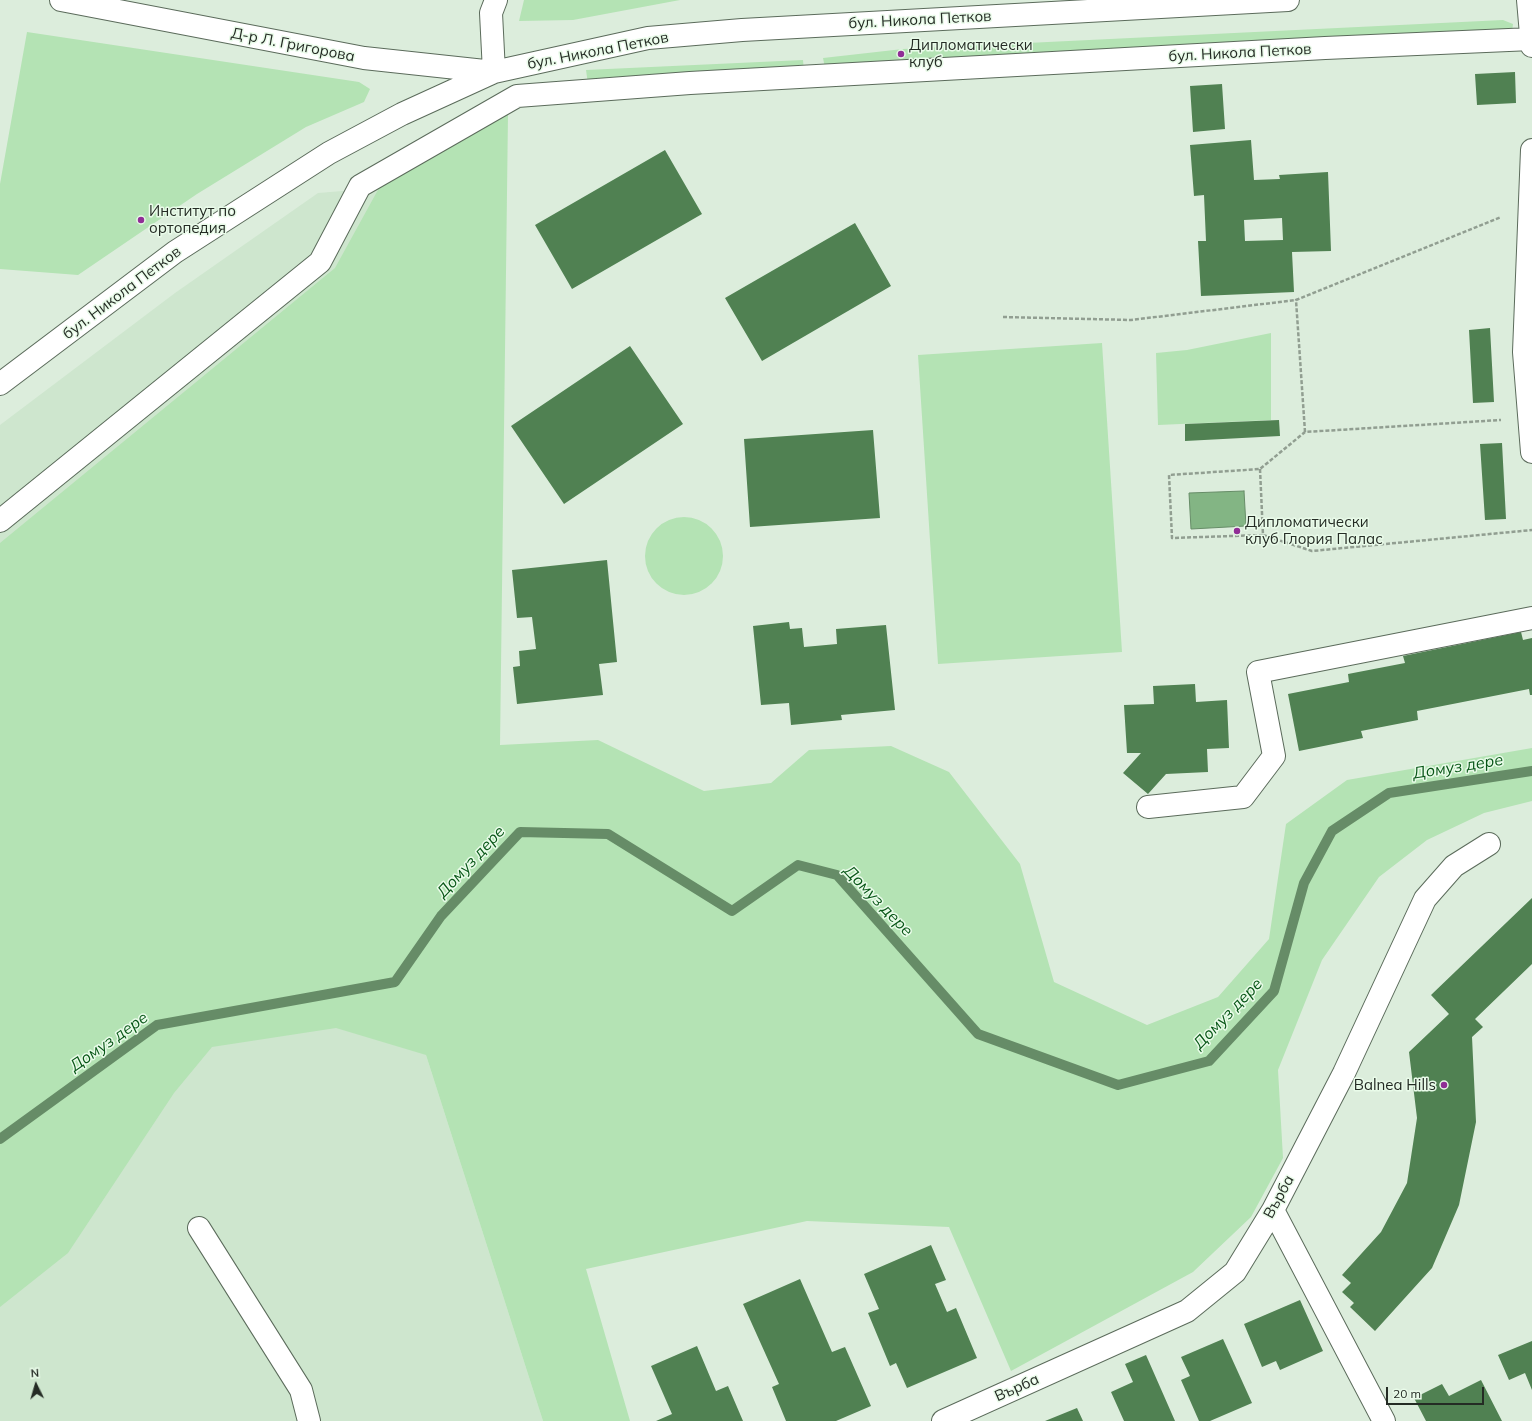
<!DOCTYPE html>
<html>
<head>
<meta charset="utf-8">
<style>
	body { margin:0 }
	#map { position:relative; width:1532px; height:1421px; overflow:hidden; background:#dceddc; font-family:Mulish,sans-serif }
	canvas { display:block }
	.north { position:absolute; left:16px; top:1365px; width:40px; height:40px; -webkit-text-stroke:3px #e9fbe9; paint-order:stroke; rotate:355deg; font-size:11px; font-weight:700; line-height:16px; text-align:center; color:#242b24 }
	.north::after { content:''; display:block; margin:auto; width:14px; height:18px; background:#242b24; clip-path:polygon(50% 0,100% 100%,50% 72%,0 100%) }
	.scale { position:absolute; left:1386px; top:1387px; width:98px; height:18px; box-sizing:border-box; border:2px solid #242b24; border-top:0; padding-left:5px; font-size:12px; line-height:14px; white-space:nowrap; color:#242b24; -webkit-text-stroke:3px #e9fbe9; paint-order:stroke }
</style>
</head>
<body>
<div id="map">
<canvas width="1532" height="1421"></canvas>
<div class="north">N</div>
<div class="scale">20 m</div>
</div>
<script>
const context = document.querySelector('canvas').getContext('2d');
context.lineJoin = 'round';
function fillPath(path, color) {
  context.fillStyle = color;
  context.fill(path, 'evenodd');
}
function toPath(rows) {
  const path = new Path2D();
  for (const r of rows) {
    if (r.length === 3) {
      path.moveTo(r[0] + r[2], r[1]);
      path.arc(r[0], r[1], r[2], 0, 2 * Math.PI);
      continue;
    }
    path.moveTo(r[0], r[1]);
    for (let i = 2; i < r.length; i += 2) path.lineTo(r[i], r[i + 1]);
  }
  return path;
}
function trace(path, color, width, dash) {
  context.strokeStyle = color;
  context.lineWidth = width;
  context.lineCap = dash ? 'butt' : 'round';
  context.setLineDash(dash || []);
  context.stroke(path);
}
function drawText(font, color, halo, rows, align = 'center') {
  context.font = font + ' Mulish,sans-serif';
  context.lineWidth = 3;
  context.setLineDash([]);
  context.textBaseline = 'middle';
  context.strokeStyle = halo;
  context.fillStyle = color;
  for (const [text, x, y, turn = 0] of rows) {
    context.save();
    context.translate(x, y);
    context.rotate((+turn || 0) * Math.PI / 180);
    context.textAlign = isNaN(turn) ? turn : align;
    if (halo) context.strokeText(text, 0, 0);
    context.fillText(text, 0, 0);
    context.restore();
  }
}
const built = toPath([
	[508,114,426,1055,543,1421,0,1421,0,425,175,293,318,193,379,188]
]);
const green = toPath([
	[524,0,680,0,573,20,519,21],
	[1503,20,1513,24,1512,32,825,68,823,58,903,49],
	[27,32,359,82,370,89,364,102,306,127,197,194,78,275,0,269,0,184],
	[803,60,804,71,588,84,586,70],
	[508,114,500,745,598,740,704,791,771,783,809,750,891,746,949,772,1020,864,1054,982,1147,1025,1218,997,1269,939,1286,824,1347,780,1532,748,1532,801,1484,813,1427,840,1379,877,1322,960,1278,1070,1283,1158,1251,1217,1193,1272,1011,1371,949,1227,807,1221,586,1269,630,1421,543,1421,426,1055,336,1028,212,1047,174,1093,68,1253,0,1307,0,543,335,268,379,188],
	[1271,333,1271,420,1158,425,1156,353,1187,350],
	[1102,343,1122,652,938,664,918,355],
	[684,556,39]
]);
const water = toPath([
	[1244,491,1246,526,1191,529,1189,493,1244,491]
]);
const stream = toPath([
	[0,1139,157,1025,395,982,441,916,520,832,608,834,732,911,798,865,837,875,978,1034,1118,1085,1209,1061,1274,991,1304,883,1332,831,1389,793,1532,771]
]);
const building = toPath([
	[1515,72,1516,103,1477,105,1475,74],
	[1222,84,1225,129,1193,132,1190,86],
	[1251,140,1254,180,1280,179,1279,175,1328,172,1331,251,1292,252,1294,292,1201,296,1198,241,1206,241,1204,195,1194,196,1190,145],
	[1282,218,1283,240,1245,241,1244,220],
	[665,150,702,214,572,289,535,225],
	[855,223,891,286,762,361,725,298],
	[1490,328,1494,402,1473,403,1469,330],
	[630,346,683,424,564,504,511,426],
	[1279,420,1280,436,1185,441,1185,424],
	[873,430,880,518,750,527,744,439],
	[1502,443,1506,519,1485,520,1480,444],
	[607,560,617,662,599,664,603,695,517,704,513,667,520,666,519,651,536,649,532,617,517,618,512,570],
	[789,622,790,629,802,628,804,647,837,644,836,629,886,625,895,710,841,715,842,720,791,725,789,703,761,705,753,626],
	[1521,632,1523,640,1532,638,1532,695,1530,695,1529,689,1417,711,1418,720,1361,731,1363,738,1299,751,1288,694,1349,682,1348,674,1405,663,1403,656],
	[1195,684,1196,702,1227,700,1229,748,1207,749,1208,772,1166,774,1148,794,1123,773,1141,753,1127,753,1124,705,1154,704,1153,686],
	[1532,898,1532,964,1475,1019,1483,1027,1472,1037,1476,1122,1459,1205,1432,1268,1375,1331,1350,1307,1354,1303,1342,1292,1351,1283,1342,1275,1381,1232,1407,1183,1417,1118,1409,1052,1449,1014,1431,995],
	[931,1245,946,1280,935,1284,947,1312,956,1308,977,1358,907,1388,896,1363,890,1366,868,1313,879,1309,864,1274],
	[800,1279,832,1352,845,1347,871,1406,836,1421,786,1421,772,1387,779,1384,743,1304],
	[1300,1300,1323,1351,1280,1370,1276,1361,1262,1367,1244,1324],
	[1223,1339,1252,1403,1210,1421,1199,1421,1181,1380,1190,1376,1181,1357],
	[1532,1341,1532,1390,1525,1373,1509,1380,1498,1355],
	[697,1346,716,1391,728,1386,743,1421,656,1421,672,1414,651,1366],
	[1146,1355,1175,1421,1124,1421,1111,1392,1133,1382,1125,1364],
	[1481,1380,1502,1421,1426,1421,1414,1398,1442,1384,1449,1396],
	[1077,1408,1083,1421,1045,1421]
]);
const path = toPath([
	[1003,317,1131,320,1296,300],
	[1305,432,1296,300,1501,217],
	[1260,469,1263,535,1312,551,1532,530],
	[1263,535,1172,538,1169,475,1260,469,1305,432,1501,420]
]);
const minor = toPath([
	[61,0,364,58,494,72],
	[1528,0,1532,46],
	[494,72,491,13,496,0],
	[1532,150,1524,352,1532,452],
	[0,384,175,252,329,153,402,114,494,72,648,38,742,30,1288,0],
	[0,521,320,262,360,186,517,96,690,83,1325,48,1532,39],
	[1148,807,1243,797,1274,756,1258,672,1532,618],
	[1273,1210,1384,1421],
	[199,1228,301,1390,309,1421],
	[943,1421,1187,1311,1235,1272,1273,1210,1344,1073,1425,899,1454,866,1489,844]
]);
const markers = [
	[901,54,4,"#902e96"],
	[141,220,4,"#902e96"],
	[1237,531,4,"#902e96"],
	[1444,1085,4,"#902e96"]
];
const streetNames = [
	["бул. Никола Петков",920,20,-3],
	["Д-р Л. Григорова",293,45,11],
	["бул. Никола Петков",598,51,-11],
	["бул. Никола Петков",1240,53,-3],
	["бул. Никола Петков",122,293,-37],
	["Върба",1279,1197,-61],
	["Върба",1017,1388,-24]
];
const poiNames = [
	["Дипломатически",909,45],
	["клуб",909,62],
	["Институт по",149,211],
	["ортопедия",149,228],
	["Дипломатически",1245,522],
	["клуб Глория Палас",1245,539],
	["Balnea Hills",1436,1085,"right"]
];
const waterNames = [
	["Домуз дере",1458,767,-9],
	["Домуз дере",471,862,-47],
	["Домуз дере",878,901,46],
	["Домуз дере",1228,1014,-46],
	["Домуз дере",109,1042,-35]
];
fillPath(built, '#cee6ce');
fillPath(green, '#b4e3b4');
fillPath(water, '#83b584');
trace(water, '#668c67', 1);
trace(stream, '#668c67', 10);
fillPath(building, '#508152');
trace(minor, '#5b6b5b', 24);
trace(path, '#919e91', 2.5, [4, 2]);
trace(minor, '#fff', 22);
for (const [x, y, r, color] of markers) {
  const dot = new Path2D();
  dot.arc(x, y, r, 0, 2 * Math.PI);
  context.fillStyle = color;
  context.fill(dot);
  trace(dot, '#e9fbe9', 1.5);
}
drawText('15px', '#242b24', '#e9fbe9', streetNames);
drawText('15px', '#242b24', '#e9fbe9', poiNames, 'left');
drawText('italic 16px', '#085617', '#e9fbe9', waterNames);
</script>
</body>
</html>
